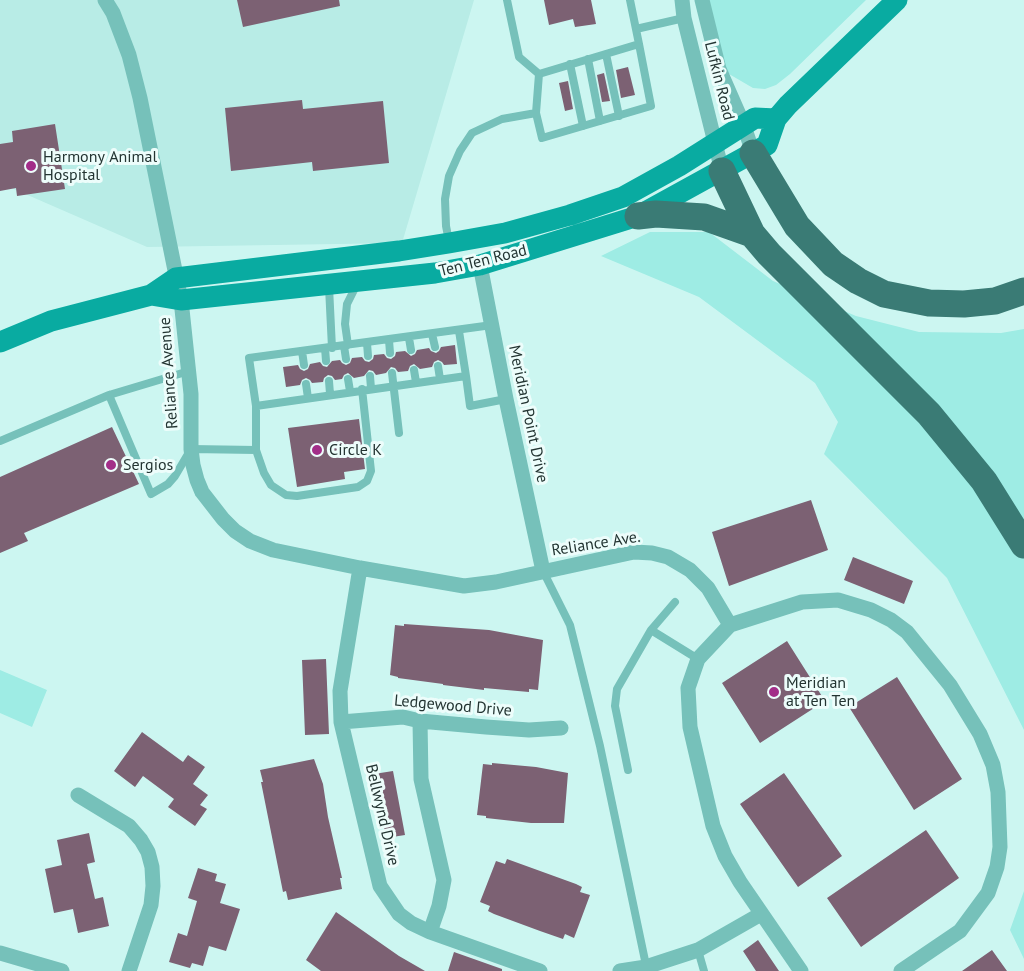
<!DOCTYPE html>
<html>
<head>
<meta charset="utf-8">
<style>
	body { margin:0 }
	canvas { display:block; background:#ccf6f1 }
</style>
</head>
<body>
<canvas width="1024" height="971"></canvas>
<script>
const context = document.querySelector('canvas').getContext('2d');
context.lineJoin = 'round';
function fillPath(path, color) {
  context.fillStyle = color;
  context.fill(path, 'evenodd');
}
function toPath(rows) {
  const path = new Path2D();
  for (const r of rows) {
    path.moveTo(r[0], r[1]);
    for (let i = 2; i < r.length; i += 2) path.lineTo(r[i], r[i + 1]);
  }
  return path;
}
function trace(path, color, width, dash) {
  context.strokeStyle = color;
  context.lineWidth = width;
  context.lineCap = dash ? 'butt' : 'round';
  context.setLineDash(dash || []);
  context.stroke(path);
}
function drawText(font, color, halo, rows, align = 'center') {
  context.font = font + ' "PT Sans",sans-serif';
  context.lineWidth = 6;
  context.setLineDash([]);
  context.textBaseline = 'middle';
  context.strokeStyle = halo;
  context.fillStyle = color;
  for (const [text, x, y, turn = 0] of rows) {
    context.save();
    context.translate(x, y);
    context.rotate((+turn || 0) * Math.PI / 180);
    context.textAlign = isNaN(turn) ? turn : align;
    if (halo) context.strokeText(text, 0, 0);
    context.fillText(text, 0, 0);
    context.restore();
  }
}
const built = toPath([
	[0,0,474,0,402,243,147,247,0,183]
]);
const green = toPath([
	[707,0,866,0,790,74,776,85,765,89,753,88,729,74,722,60],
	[650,232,709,232,773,281,856,316,919,332,1001,333,1024,329,1024,730,947,578,824,454,838,422,815,383,699,297,601,256],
	[0,670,47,690,32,727,0,713],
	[1024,891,1024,959,1010,930]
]);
const building = toPath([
	[237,0,339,0,340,6,243,27],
	[544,0,591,0,596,24,575,27,573,19,549,25],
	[628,67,635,95,621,98,616,70],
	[604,73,610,101,602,102,597,75],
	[568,81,573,109,565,111,559,83],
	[302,100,303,109,383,101,389,163,313,171,312,162,231,171,225,108],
	[55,124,65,189,17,196,16,188,0,191,0,144,13,142,12,131],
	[455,345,457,364,444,365,442,362,438,360,434,362,432,367,420,369,414,364,410,366,408,371,398,372,395,368,391,367,386,373,376,375,373,371,369,370,364,376,354,378,348,373,344,375,342,379,335,380,332,376,328,375,324,378,323,382,312,383,310,380,306,378,302,380,300,385,286,387,283,367,298,365,300,369,304,371,308,369,310,364,320,362,323,366,327,367,332,361,340,360,342,363,346,365,350,363,352,358,362,357,365,361,369,362,373,359,374,355,384,354,387,358,391,359,395,356,396,352,405,351,411,356,415,354,417,350,429,348,431,351,436,353,439,351,441,347],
	[359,419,365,469,344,472,345,479,297,487,288,428],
	[112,427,139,484,24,533,28,541,0,553,0,477],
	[811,500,828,550,729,586,712,532],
	[853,557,913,581,904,604,844,580],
	[404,624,489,630,543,640,538,690,529,689,529,692,484,688,484,690,443,685,443,684,398,678,398,677,390,675,395,625,404,626],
	[787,641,825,701,760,743,722,683],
	[326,659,329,734,305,735,302,660],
	[897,677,962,779,914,810,849,707],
	[142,732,183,762,188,755,205,767,193,784,208,795,200,805,207,809,195,826,168,807,174,799,143,776,135,787,114,771],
	[314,759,323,784,328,817,342,878,340,878,342,889,288,900,286,891,283,892,261,782,263,782,260,770],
	[492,763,536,767,568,773,564,823,531,823,486,818,486,816,477,815,483,764,492,765],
	[393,771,405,835,386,838,374,774],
	[784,773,842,856,798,887,740,804],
	[926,830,959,878,861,947,827,898],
	[89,833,95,862,87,864,95,899,103,897,109,926,78,933,73,909,54,913,45,869,62,865,57,840],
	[507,859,576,884,582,887,580,892,590,895,574,938,565,934,563,939,540,931,494,914,488,911,490,906,480,902,496,861,505,864],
	[198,868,217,874,215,881,226,884,220,903,240,909,226,951,209,946,203,966,192,963,190,968,169,962,178,933,187,936,197,901,188,898],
	[336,912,399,956,425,971,321,971,306,960],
	[758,940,779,971,756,971,743,951],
	[992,950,1007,971,962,971],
	[454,952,502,969,502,971,448,971]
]);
const service = toPath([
	[507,0,519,57,539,74],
	[630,0,639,44,651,106,542,138,536,113,539,74,639,44],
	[636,29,684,18],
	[606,54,619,116],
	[588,59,600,121],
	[570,64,583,126],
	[449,241,446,226,445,199,449,176,460,151,472,133,502,119,536,113],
	[329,287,332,348],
	[432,334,435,347],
	[409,338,411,350],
	[389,340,390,353],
	[367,343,368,356],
	[348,345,345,324,347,304,357,284],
	[344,346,346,359],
	[325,348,326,361],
	[302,351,304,365],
	[438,366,440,379],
	[414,370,416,382],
	[392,373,399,433],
	[370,376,371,388],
	[466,376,470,406,506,399],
	[348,379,350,391],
	[329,381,330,394],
	[306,384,308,398],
	[362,389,371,471,367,481,358,487,297,496,286,495,271,485,264,473,256,450,256,406,249,358,492,325],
	[109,395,151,494,168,484,175,476,191,449,256,450],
	[256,406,466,376,459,331],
	[0,441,109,395,189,371],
	[543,571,570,625,600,746,647,970],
	[651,630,698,659],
	[628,770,615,706,617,689,651,630,675,602],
	[698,950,704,971]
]);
const minor = toPath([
	[105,0,113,13,129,55,140,98,181,300,191,394,191,449,193,465,197,480,202,492,223,519,235,531,250,541,273,550,360,568,464,586,496,582,634,552,652,553,668,557,690,570,708,588,730,625],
	[682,0,684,18,722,171],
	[702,0,719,69,744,126,753,153],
	[480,265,506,399,543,571],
	[360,568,340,691,341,722,380,886,399,914,411,923,430,932,540,971],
	[420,721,421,779,444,880,439,906,430,932],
	[341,722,403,717,420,721,486,727,529,730,561,728],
	[78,795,129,826,141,840,148,852,152,867,153,886,151,905,129,971],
	[0,953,62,971],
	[620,971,646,967,698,950,761,914],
	[801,971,740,882,725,856,713,826,690,727,688,688,698,659,730,625,802,602,838,600,871,610,891,620,907,632,950,685,980,734,993,765,998,792,1000,847,997,867,988,893,960,931,901,971]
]);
const secondary = toPath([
	[151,295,181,300,435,273,480,265,638,216,767,145,776,119,788,105,897,0],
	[0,342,51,321,151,295,176,278,399,251,449,243,505,233,570,215,623,197,679,166,755,118,776,119]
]);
const motorway = toPath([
	[753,153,797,226,833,264,858,281,884,294,929,303,964,304,995,301,1024,291],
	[722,171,752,234,769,254,929,414,984,481,1024,545],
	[638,216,656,214,704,217,752,234]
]);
const markers = [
	[31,166,6,"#a22e88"],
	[317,450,6,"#a22e88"],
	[111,465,6,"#a22e88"],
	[774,692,6,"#a22e88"]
];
const streetNames = [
	["Lufkin Road",719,81,76],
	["Ten Ten Road",483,261,-14],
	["Reliance Avenue",169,373,-94],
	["Meridian Point Drive",528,414,78],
	["Reliance Ave.",596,544,-9],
	["Ledgewood Drive",453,706,5],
	["Bellwynd Drive",382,815,77]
];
const poiNames = [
	["Harmony Animal",43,157],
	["Hospital",43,175],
	["Circle K",329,450],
	["Sergios",123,465],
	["Meridian",786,683],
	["at Ten Ten",786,701]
];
fillPath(built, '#b8ece6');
fillPath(green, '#9eece4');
fillPath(building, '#7c6173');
trace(service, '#76c1ba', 8);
trace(minor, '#76c1ba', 15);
trace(secondary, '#09aba1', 21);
trace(motorway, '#3a7b75', 27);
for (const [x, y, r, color] of markers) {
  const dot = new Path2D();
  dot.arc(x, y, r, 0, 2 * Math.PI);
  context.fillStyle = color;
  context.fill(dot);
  trace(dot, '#edfdfb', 2);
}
drawText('16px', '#233432', '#edfdfb', streetNames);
drawText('16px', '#233432', '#edfdfb', poiNames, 'left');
</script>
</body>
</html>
